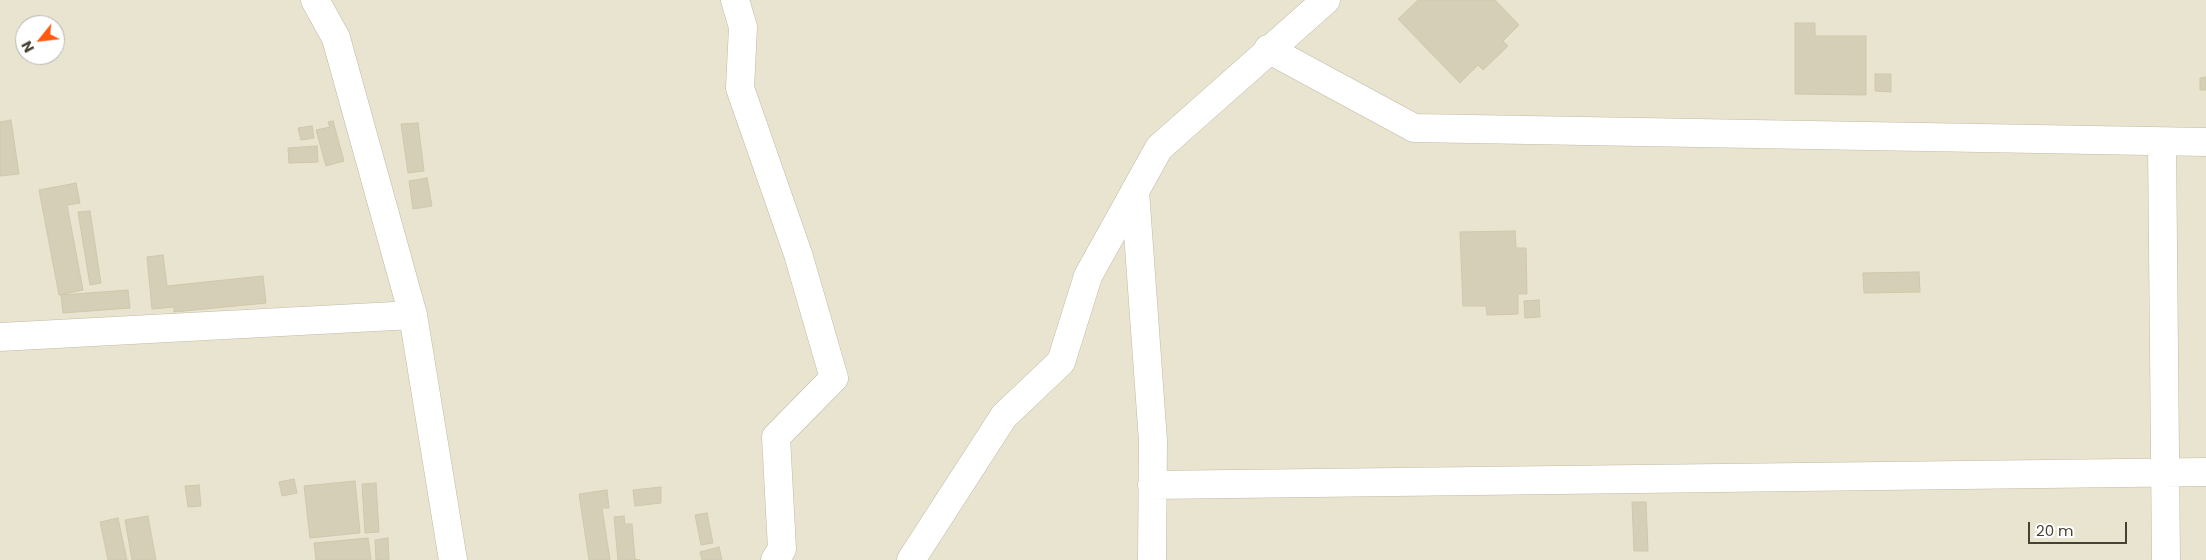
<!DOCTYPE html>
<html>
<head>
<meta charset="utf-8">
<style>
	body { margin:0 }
	#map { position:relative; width:2206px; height:560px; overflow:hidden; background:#f3f1e3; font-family:Poppins,sans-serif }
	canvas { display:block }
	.north { position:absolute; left:15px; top:15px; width:50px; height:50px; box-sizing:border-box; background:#fff; border:1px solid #b5b3ad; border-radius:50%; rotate:241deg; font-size:14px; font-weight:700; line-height:20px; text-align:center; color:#464132 }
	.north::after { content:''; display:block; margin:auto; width:18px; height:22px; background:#ff5a0e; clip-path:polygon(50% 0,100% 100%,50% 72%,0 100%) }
	.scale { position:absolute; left:2028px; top:522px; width:99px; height:22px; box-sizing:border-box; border:2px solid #464132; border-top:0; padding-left:6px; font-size:15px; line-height:18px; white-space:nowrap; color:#464132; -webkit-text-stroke:4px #fff; paint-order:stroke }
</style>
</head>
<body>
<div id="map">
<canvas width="2206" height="560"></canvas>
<div class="north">N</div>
<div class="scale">20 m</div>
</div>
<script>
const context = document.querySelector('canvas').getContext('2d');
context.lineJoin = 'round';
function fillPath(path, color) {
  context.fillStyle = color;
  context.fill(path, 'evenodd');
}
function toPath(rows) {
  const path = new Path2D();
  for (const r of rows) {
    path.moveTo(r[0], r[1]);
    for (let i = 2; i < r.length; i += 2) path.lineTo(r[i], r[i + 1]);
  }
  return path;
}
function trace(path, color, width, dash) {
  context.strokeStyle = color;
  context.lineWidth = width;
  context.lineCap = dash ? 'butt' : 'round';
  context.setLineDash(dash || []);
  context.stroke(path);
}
const residential = toPath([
	[0,0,2206,0,2206,560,0,560],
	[25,25,55,25,55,55,25,55]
]);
const building = toPath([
	[1418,0,1495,0,1519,25,1503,41,1508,46,1483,70,1478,65,1460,83,1398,19,1418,0],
	[1795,23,1815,23,1815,36,1866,36,1866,95,1795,94,1795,23],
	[1875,74,1891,74,1891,92,1875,91,1875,74],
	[2206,77,2206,90,2200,90,2200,78,2206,77],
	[11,120,19,174,0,176,0,122,11,120],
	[333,121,344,161,326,166,316,130,330,127,328,122,333,121],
	[418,123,424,171,408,173,401,124,418,123],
	[312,126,314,138,301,140,298,128,312,126],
	[317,146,318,162,289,163,288,148,317,146],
	[427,178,432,206,413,209,409,181,427,178],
	[76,183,80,203,67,205,83,290,59,295,39,190,76,183],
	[90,211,101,283,90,285,78,212,90,211],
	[1515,231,1516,248,1526,248,1527,294,1518,294,1518,314,1487,315,1486,306,1463,306,1460,232,1515,231],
	[163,255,167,286,263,276,266,303,174,312,174,307,152,309,147,257,163,255],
	[1919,272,1920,292,1864,293,1863,273,1919,272],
	[128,290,130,308,63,313,61,295,128,290],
	[1539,300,1540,317,1525,318,1524,301,1539,300],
	[294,479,297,493,282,496,279,482,294,479],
	[355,481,360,533,310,538,304,486,355,481],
	[376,483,379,532,365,533,362,484,376,483],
	[199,485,201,506,188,507,185,486,199,485],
	[661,487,661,503,635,506,633,490,661,487],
	[607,490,609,508,602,508,610,560,589,560,579,494,607,490],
	[1632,502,1646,502,1648,551,1634,551,1632,502],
	[707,513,713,543,701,545,695,515,707,513],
	[148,516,156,560,132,560,125,520,148,516],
	[624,516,625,524,632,524,635,559,640,560,618,560,614,517,624,516],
	[118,518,127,560,108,560,100,522,118,518],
	[368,538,371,560,316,560,314,543,368,538],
	[388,538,389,560,376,560,375,540,388,538],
	[719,547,722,560,702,560,700,552,719,547]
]);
const street = toPath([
	[315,0,336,38,413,315,453,560],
	[735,0,743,27,740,88,798,254,834,378,776,437,782,549,775,560],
	[1268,49,1414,128,2206,142],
	[2162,142,2166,560],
	[1135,191,1153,441,1152,560],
	[0,337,413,315],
	[1152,485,2206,472],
	[911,560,1004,416,1061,362,1088,276,1159,148,1326,0]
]);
fillPath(residential, '#e8e4d0');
fillPath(building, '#d6cfb7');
trace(building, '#d1c8aa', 1);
trace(street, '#c0bba5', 29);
trace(street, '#fff', 28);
</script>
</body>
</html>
